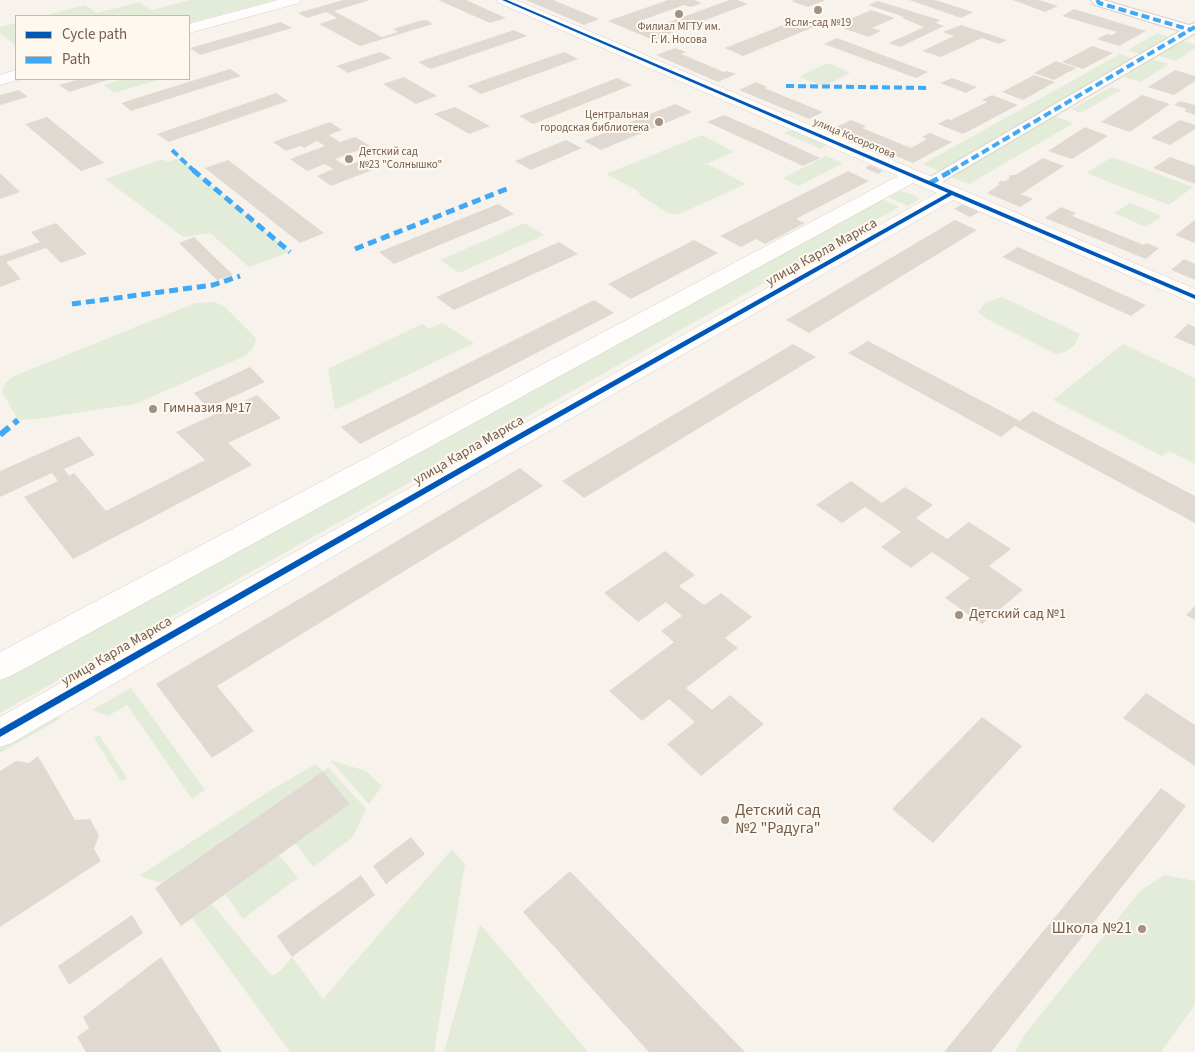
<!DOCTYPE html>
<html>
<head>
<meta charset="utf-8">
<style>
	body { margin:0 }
	#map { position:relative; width:1195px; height:1052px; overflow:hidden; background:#f7f3ec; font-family:"Source Sans 3",sans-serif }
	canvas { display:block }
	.legend { position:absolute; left:15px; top:15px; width:175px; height:65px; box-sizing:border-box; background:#fef8ef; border:1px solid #c6baaf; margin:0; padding:6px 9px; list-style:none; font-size:15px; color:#735d4e }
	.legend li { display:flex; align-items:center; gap:10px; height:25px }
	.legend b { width:25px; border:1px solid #c6baaf }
</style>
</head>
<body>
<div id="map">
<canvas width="1195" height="1052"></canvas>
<ul class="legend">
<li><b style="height:6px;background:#0057b8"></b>Cycle path</li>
<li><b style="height:6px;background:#3fa9f5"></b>Path</li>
</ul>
</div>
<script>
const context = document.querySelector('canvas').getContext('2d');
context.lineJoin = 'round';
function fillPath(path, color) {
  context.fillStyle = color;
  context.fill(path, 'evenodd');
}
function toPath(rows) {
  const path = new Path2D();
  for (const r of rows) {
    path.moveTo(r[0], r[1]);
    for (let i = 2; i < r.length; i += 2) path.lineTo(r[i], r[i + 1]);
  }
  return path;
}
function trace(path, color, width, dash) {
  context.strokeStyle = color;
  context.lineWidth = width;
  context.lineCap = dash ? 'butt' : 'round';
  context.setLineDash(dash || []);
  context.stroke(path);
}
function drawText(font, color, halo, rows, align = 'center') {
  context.font = font + ' "Source Sans 3",sans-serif';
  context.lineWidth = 4;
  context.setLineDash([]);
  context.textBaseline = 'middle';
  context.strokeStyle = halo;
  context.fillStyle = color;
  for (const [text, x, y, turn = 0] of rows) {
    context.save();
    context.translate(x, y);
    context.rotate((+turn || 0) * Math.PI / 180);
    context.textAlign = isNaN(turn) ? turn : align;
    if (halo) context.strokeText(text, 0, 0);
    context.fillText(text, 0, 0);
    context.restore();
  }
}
const green = toPath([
	[190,0,275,0,189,23,189,16,42,16,85,5,97,13,139,2,152,10],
	[16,23,16,46,0,33,0,27],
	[1157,33,1167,36,1167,39,1141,54,1128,50],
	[1179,40,1195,45,1195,48,1176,61,1156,55],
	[1120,54,1135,59,939,171,923,164],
	[1152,59,1169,64,1141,82,1124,77],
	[826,64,832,64,850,73,826,85,818,84,801,78,800,76],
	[123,79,161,79,114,93,104,85],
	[1111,87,1121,90,1081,113,1071,109],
	[1053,116,1074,123,969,184,950,177],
	[791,130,827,145,820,149,784,133],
	[702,135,734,152,701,166,708,164,746,184,679,214,667,213,640,195,638,191,606,174],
	[826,156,843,163,799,186,783,178],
	[1112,157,1193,187,1169,205,1086,173],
	[179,158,290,252,249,267,210,233,183,237,105,179,163,159,167,162],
	[897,190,912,194,920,199,908,206,885,196],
	[882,199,899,207,0,713,0,680],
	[1130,203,1162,216,1146,227,1114,213],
	[525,223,544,235,459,273,440,260],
	[1002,297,1080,334,1074,346,1065,352,1056,354,987,319,978,312,985,303],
	[215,302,225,307,256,338,254,347,245,356,135,404,37,419,18,420,2,392,5,383,14,376,195,303],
	[442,323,474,343,335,410,328,369,422,324,429,329],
	[1123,344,1195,378,1195,464,1169,451,1162,456,1053,400],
	[131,688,205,790,192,799,127,705,108,716,92,710],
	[57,713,60,719,0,753,0,745],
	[99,735,127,778,121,781,94,738],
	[330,760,366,771,382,786,369,804],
	[316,764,323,771,328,767,366,809,353,837,313,867,295,843,350,804,323,771,162,883,139,876,271,790],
	[452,849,465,864,434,1052,290,1052,192,918,212,904,272,976,281,970,292,957,323,999],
	[279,855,298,878,243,919,225,894],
	[1165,875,1195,881,1195,1005,1161,1052,1015,1052,1025,1034,1141,890],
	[480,924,588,1052,444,1052]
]);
const building = toPath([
	[343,0,370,0,334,11,382,37,398,32,393,29,419,21,427,20,433,24,360,46,319,24,337,18,326,12,307,18,298,13],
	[438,0,466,0,506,18,490,23],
	[526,0,553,0,599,19,584,25],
	[668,0,694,0,702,3,691,7,684,5,637,22,653,28,729,0,737,0,748,4,653,40,608,21],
	[795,0,826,0,808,7,791,1],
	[909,0,935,0,973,12,961,18],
	[1013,0,1039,0,1058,6,1045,12],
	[878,1,940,20,936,23,944,26,900,47,889,43,924,27,902,18,904,17,868,5],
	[1074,9,1146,31,1119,46,1097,39,1107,34,1112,35,1117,32,1062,16],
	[871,10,895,18,872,28,881,31,868,37,840,27,853,21,848,20],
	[796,20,814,27,743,56,725,48],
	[281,22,292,28,200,55,190,48],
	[961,25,1007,40,999,44,982,38,941,57,922,51,954,36,943,32],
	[514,30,527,36,431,69,418,62],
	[837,38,928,72,916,78,824,44],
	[1092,46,1113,53,1083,69,1062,62],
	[675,48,686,52,681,54,724,72,727,71,736,74,718,82,656,55],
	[380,52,392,58,348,73,336,66],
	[564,52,578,59,481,94,467,86],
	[1056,61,1076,68,1054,80,1034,73],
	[230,69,241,76,131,111,121,103],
	[1175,70,1195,76,1195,81,1174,95,1148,87],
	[1034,75,1055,82,1023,100,1002,92],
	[404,77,437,96,416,104,383,84],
	[617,78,632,85,533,124,519,116],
	[952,78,977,87,966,93,940,83],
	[80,79,111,79,69,92,59,85],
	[756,82,767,87,764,88,823,112,809,119,739,90],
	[19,90,28,97,0,105,0,95],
	[276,93,288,101,169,142,157,134],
	[992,95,1018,105,963,134,938,124,947,119,951,120,987,102,982,100],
	[1142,95,1170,104,1130,132,1101,122],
	[1180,101,1195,105,1195,115,1184,111,1187,109,1174,105],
	[675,104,692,112,601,150,584,141],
	[455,107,490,126,469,134,434,114],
	[724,115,768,134,820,158,803,166,707,122],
	[47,117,104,163,81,171,25,124],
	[851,120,866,126,862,128,911,148,927,139,922,137,930,133,952,142,913,163,832,129],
	[1180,120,1195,125,1195,129,1170,145,1151,138],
	[330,122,342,130,329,135,340,142,355,137,370,146,335,159,346,166,362,160,375,169,331,186,317,176,333,169,325,164,307,171,290,159,325,146,317,141,304,148,301,146,286,151,273,142],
	[1085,127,1108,136,1072,159,1048,151],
	[566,140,582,148,531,170,515,161],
	[1170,157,1195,166,1195,184,1153,168],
	[1043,158,1064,166,1021,194,1033,199,1020,207,987,193,999,185,998,183,1001,181,1005,181,1010,178,1009,176,1011,175,1015,175],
	[228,160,324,233,300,243,205,168],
	[870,165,883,171,878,174,865,168],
	[848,171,869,181,796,219,805,223,765,244,756,239,741,247,720,236],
	[0,173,20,192,0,199],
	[498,204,514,214,394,264,379,252],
	[962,204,979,212,970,217,954,209],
	[1061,207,1076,213,1072,216,1144,245,1146,243,1159,248,1146,259,1045,218],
	[955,220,977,230,809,333,786,320],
	[1195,220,1195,243,1175,235],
	[56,223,87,254,61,263,46,248,6,262,21,279,0,287,0,256,40,242,31,232],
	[194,237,233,275,217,280,179,243],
	[694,240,718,253,631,299,608,284],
	[559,242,578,254,454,310,436,297],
	[1018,247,1146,305,1131,316,1002,257],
	[1184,259,1195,264,1195,280,1171,270],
	[594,300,614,313,360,444,341,427],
	[1188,324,1195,327,1195,346,1174,337],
	[868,341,1020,421,1033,411,1195,496,1195,523,1015,426,1001,437,848,353],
	[793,344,816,357,584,498,562,481],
	[250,367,265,382,208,408,194,393],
	[257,395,281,418,228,443,252,465,73,559,24,497,58,481,52,473,0,497,0,471,79,436,95,455,64,469,69,476,74,473,106,511,205,460,176,432],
	[520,468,543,486,217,686,254,731,212,758,156,684],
	[851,481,882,503,905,487,933,505,916,518,947,539,969,522,1011,549,989,566,1023,590,982,624,945,598,970,578,932,552,911,568,881,547,901,532,865,507,842,523,816,505],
	[665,551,695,575,679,586,704,605,721,593,752,617,725,638,738,648,686,688,712,710,730,695,764,724,701,776,667,744,695,722,669,699,642,721,609,691,674,642,661,631,682,616,666,602,638,622,604,593],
	[1195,606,1195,620,1186,615],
	[1146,693,1195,725,1195,766,1123,718],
	[982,717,1022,746,933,843,892,809],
	[38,756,75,820,90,819,99,835,94,849,101,861,0,927,0,771,16,761,29,763],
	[323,771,350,804,181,926,155,888],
	[1161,788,1186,806,991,1052,944,1052],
	[411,837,425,854,386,884,373,866],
	[570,871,745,1052,649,1052,523,912],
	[361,875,375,895,292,957,277,936],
	[132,915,143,933,69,985,58,966],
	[161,957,222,1052,86,1052,77,1037,89,1028,83,1017]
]);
const street = toPath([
	[1091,0,1103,0,1189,25,1195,23,1195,33,935,186,925,186,922,183,925,180,1180,31,1095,5,1091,0]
]);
const secondary = toPath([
	[278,0,301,0,299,3,189,33,189,24,278,0],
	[497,0,516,0,1195,289,1195,304,953,200,519,448,12,743,0,747,0,717,937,193,913,183,11,676,0,680,0,652,898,176,499,3,497,0],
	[16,70,16,79,21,79,0,85,0,75,16,70]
]);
const quietFar2 = toPath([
	[1097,0,1099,3,1191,30],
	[786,86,930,88],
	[172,150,194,171],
	[951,171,1195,27]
]);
const quietFar1 = toPath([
	[193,170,290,252],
	[930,183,953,170],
	[355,249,509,188],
	[72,304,213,285,240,276]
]);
const quiet = toPath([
	[0,435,18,420]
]);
const cycleway = toPath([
	[502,0,507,0,1195,295,1195,299,952,195,512,444,0,737,0,729,508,440,948,193,502,0]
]);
const markers = [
	[818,10,5,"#a19285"],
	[679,14,5,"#a19285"],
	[659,122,5,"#a19285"],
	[349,159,5,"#a19285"],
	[153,409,5,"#a19285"],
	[959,615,5,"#a19285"],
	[725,820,5,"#a19285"],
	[1142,929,5,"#a19285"]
];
const farPoinames = [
	["Ясли-сад №19",818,24],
	["Филиал МГТУ им.",679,28],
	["Г. И. Носова",679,41],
	["Центральная",649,116,"right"],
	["городская библиотека",649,129,"right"],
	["Детский сад",359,153,"left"],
	["№23 \"Солнышко\"",359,166,"left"]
];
const farStreetnames = [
	["улица Косоротова",854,139,23]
];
const streetNames = [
	["улица Карла Маркса",822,253,-29],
	["улица Карла Маркса",469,451,-30],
	["улица Карла Маркса",117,652,-30]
];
const poiNames = [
	["Гимназия №17",163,409],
	["Детский сад №1",969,615]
];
const nearPoinames = [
	["Детский сад",735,811],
	["№2 \"Радуга\"",735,829],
	["Школа №21",1132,929,"right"]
];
fillPath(green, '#e3ecd8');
fillPath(building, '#e0d9d2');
trace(street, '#d6d0ca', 2);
trace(secondary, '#d6d0ca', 1);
fillPath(street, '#fefdfc');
fillPath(secondary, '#fefdfc');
trace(quietFar2, '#3fa9f5', 4, [8, 4]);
trace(quietFar1, '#3fa9f5', 5, [9, 5]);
trace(quiet, '#3fa9f5', 6, [12, 6]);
fillPath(cycleway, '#0057b8');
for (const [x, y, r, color] of markers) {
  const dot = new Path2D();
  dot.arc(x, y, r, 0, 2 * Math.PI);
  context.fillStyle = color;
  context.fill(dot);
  trace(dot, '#fef8ef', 2);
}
drawText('11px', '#735d4e', '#fef8ef', farPoinames);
drawText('11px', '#735d4e', '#fef8ef', farStreetnames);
drawText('14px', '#735d4e', '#fef8ef', streetNames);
drawText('14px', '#735d4e', '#fef8ef', poiNames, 'left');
drawText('16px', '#735d4e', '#fef8ef', nearPoinames, 'left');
</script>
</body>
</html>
